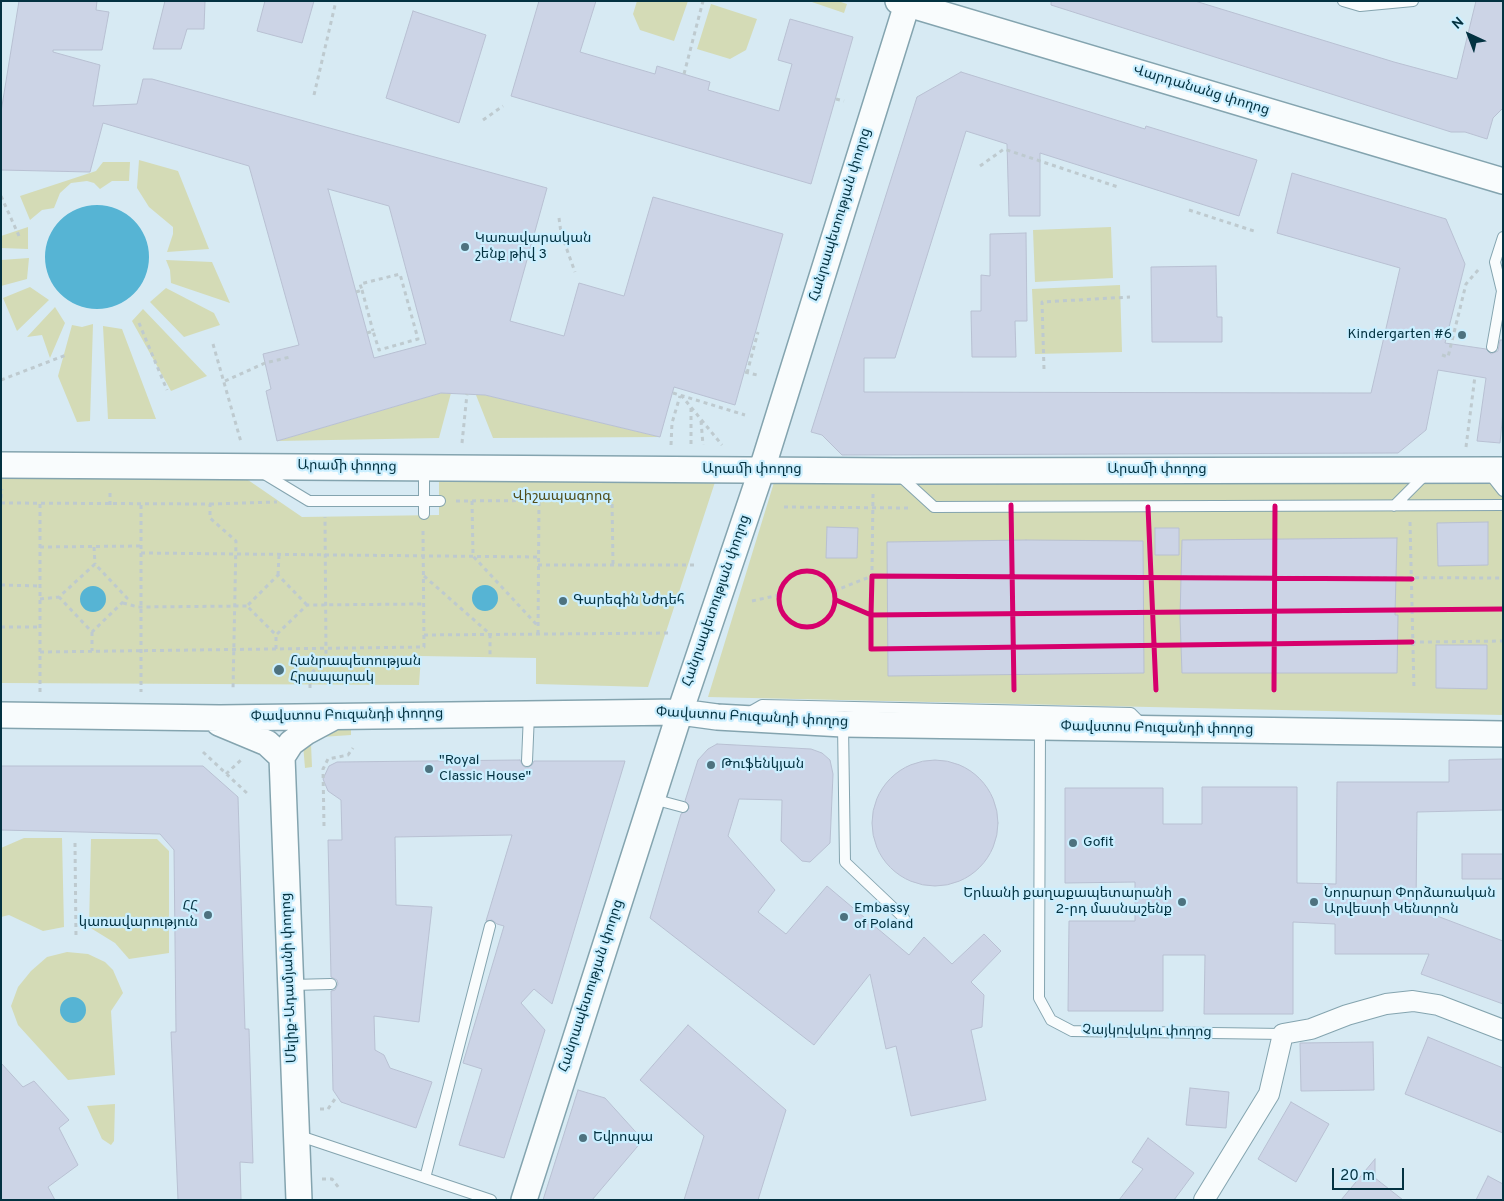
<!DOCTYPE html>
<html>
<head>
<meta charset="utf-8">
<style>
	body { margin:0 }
	#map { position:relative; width:1504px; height:1201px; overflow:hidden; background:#d7eaf3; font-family:Overpass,sans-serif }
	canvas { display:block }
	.frame { position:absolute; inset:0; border:2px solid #033241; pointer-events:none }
	.north { position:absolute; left:1444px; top:10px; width:50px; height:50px; -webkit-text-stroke:4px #cbefff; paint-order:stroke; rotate:317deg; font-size:14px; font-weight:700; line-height:20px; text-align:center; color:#033241 }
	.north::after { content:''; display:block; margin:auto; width:18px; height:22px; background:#033241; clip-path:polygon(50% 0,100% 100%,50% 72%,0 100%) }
	.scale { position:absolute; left:1332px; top:1168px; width:72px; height:22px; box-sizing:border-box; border:2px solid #033241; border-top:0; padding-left:6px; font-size:15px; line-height:18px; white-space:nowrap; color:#033241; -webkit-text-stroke:4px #cbefff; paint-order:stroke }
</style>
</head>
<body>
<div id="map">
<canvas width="1504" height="1201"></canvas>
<div class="frame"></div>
<div class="north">N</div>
<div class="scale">20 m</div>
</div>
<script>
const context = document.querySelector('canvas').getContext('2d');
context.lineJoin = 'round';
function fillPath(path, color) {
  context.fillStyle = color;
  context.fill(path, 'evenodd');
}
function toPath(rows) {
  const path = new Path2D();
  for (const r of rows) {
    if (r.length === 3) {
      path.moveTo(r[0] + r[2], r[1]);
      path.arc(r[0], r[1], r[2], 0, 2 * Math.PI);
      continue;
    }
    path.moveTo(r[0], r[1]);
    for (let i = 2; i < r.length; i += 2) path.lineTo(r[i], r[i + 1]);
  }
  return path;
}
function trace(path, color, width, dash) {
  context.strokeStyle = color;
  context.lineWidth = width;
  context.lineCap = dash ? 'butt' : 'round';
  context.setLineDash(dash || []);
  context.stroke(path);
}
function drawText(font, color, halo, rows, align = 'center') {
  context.font = font + ' Overpass,"Noto Sans Armenian",sans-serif';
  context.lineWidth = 4.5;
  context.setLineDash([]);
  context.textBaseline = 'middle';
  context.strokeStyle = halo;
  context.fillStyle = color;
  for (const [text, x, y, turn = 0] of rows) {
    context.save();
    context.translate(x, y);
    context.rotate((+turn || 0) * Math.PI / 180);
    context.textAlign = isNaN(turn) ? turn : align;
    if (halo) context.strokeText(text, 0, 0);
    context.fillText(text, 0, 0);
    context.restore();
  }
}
const green = toPath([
	[637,1,688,1,674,41,640,30,633,14],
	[809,1,838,1,847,4,844,13],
	[711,4,757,19,746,50,730,59,697,49],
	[139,160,178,171,209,249,167,252,173,234,173,227,149,207,137,188],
	[103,162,130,162,129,181,112,181,100,189,94,183,87,181,71,183,60,193,54,208,42,210,30,220,20,196,96,171],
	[28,227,28,249,1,248,1,236],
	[1111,227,1113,278,1035,282,1033,230],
	[29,258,27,279,1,286,1,260],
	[166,260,212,262,230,303,171,283,170,270],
	[1120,285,1122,352,1035,354,1032,289],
	[30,287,49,300,17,331,3,298],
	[166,288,214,313,220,325,184,337,150,302],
	[55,307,65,323,50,358,42,335,27,337],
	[143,309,207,376,171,391,132,321],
	[93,324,90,421,77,422,58,376,72,325,82,327],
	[103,326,122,329,156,419,108,419],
	[441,393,451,393,439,438,277,441],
	[476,395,485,395,660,437,493,438],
	[1,473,248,480,302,517,439,515,439,479,716,479,648,687,536,684,536,658,421,656,419,685,1,683],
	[776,476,1503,479,1503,715,708,697],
	[351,725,351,735,321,737,314,741,311,744,312,767,305,768,303,744,309,734],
	[24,838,62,838,64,927,43,931,9,915,1,917,1,848],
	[91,839,157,839,169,851,169,953,129,959,115,943,89,927],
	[67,952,88,954,105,962,113,970,123,993,111,1011,115,1075,68,1080,18,1025,11,1006,18,987,31,971,47,957],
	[115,1104,114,1141,111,1145,102,1139,87,1106]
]);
const water = toPath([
	[97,257,52],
	[485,598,13],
	[93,599,13],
	[73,1010,13]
]);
const building = toPath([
	[19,1,97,1,96,10,109,12,102,50,53,50,53,52,100,65,93,106,137,104,143,79,152,79,547,188,510,321,564,336,579,283,624,296,653,197,783,234,735,405,674,387,660,437,485,395,441,393,277,441,266,391,271,389,263,354,299,345,249,166,103,123,90,172,1,170,1,112,19,1],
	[328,189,389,206,426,344,374,358,328,189],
	[165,1,205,1,204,29,187,29,181,49,153,49,165,1],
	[265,1,314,1,302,43,257,31,265,1],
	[539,1,596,1,580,52,655,74,657,66,710,82,708,90,779,111,792,64,778,60,790,19,853,37,811,184,511,96,539,1],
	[1051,1,1195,1,1394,62,1457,79,1476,1,1503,1,1503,108,1493,118,1487,139,1465,132,1451,132,1051,5,1051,1],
	[413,11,486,35,459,123,386,98,413,11],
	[961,72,1145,129,1146,126,1257,160,1239,216,1040,153,1040,216,1009,216,1007,144,966,131,895,358,864,358,864,392,1371,393,1400,268,1277,233,1292,173,1446,219,1465,264,1445,343,1486,349,1491,354,1498,351,1500,340,1503,340,1503,412,1500,443,1477,441,1486,378,1438,370,1426,430,1398,453,842,455,822,435,811,432,917,97,961,72],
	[1026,233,1027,321,1015,321,1016,357,972,357,971,311,981,311,981,275,990,276,990,234,1026,233],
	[1216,266,1217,317,1222,317,1222,342,1152,342,1151,267,1216,266],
	[1488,522,1488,565,1438,566,1437,523,1488,522],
	[827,527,858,528,857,558,826,558,827,527],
	[1155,528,1179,528,1179,555,1155,555,1155,528],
	[1397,538,1395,615,1398,615,1397,673,1182,673,1180,617,1182,540,1397,538],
	[1026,540,1143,541,1144,673,888,676,887,542,1026,540],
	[1436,645,1487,645,1487,689,1436,688,1436,645],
	[717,744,811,749,822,753,830,760,833,774,830,843,810,862,802,861,781,841,782,800,739,799,728,836,775,890,758,912,786,934,827,886,909,955,924,937,952,964,984,934,1001,951,971,982,984,995,982,1027,971,1030,986,1100,911,1116,896,1046,886,1049,870,974,814,1045,650,918,681,814,689,809,689,805,685,801,698,760,708,749,717,744],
	[1503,759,1503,810,1417,812,1416,908,1503,941,1503,1004,1421,974,1429,954,1335,954,1335,924,1293,922,1293,1014,1204,1014,1205,955,1163,955,1163,1011,1068,1011,1069,921,1135,921,1135,882,1065,883,1065,788,1163,788,1163,824,1202,824,1202,787,1297,787,1297,883,1336,884,1337,782,1449,782,1449,760,1503,759],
	[935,823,63],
	[520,760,523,766,527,768,532,765,534,761,625,761,552,1004,534,989,521,1003,545,1030,504,1158,459,1145,482,1069,463,1063,504,926,497,924,492,920,486,921,512,835,395,837,396,905,432,907,419,1022,374,1016,375,1050,384,1055,390,1068,432,1082,416,1128,341,1102,333,1090,331,991,335,990,338,984,337,980,331,977,328,840,342,840,341,800,328,791,323,779,329,766,337,762,520,760],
	[1,766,203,766,238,797,245,1029,249,1029,253,1163,240,1162,241,1200,178,1200,171,1032,176,1032,174,850,160,834,1,830,1,766],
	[1462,854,1503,854,1503,879,1462,879,1462,854],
	[688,1025,786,1110,758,1200,684,1200,704,1136,640,1080,688,1025],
	[1428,1037,1503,1068,1503,1133,1405,1094,1428,1037],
	[1373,1042,1374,1090,1301,1091,1300,1043,1373,1042],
	[1,1063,23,1087,34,1081,69,1120,59,1128,78,1165,48,1187,55,1200,1,1200,1,1063],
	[1190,1088,1229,1092,1226,1128,1186,1125,1190,1088],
	[578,1090,605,1098,643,1140,592,1200,543,1200,578,1090],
	[1291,1102,1329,1124,1296,1182,1258,1159,1291,1102],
	[1148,1138,1194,1173,1174,1200,1119,1200,1143,1169,1132,1162,1148,1138],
	[1375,1159,1375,1178,1403,1200,1341,1200,1375,1159],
	[1488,1176,1503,1184,1503,1200,1476,1200,1488,1176]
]);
const path = toPath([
	[684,74,703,1],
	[314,95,336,1],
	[836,99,844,101],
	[483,120,503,106],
	[980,166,1004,149,1118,187],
	[1,196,19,236],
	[1189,210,1257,232],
	[559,218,561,233,575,272],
	[362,290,373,331],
	[356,292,362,290,360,284,400,274,418,339,379,350,373,331,367,333],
	[139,323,167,390],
	[213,344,241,442],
	[1442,355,1448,357,1466,284,1479,269],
	[1044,369,1042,302,1130,297],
	[745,372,757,375],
	[747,373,758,332],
	[1,380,66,355],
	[225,381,265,363,290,357],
	[673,393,745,415],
	[681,395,722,445],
	[691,408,691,445],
	[701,421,703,445],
	[462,443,467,394],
	[671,445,672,423,680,396],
	[1466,447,1475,376],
	[873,494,871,649,1503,641],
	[1,498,2,489],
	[456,501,612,500,613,565],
	[472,501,473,556,537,625],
	[1,503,210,504,210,518,236,541,233,690],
	[210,504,277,502],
	[110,505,110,490],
	[141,505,141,692],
	[784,507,909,508],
	[1410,522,1414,690],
	[1012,523,1014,690],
	[1149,523,1156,690],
	[40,547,141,546],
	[94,547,95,564],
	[141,553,538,557],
	[538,565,695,565],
	[807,599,28],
	[278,575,279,555],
	[424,576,490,634,490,657],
	[1,585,40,586],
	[834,591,872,576,1503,578],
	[40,599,59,597,95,564,127,598,92,632,59,597],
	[836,600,871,615,1503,609],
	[752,601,779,595],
	[123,603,138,607,247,606],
	[307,605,278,575,247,606,276,635,307,605,423,604],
	[1,627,40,627],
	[92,632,92,651],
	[538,634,539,500],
	[424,635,672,633],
	[276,649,276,635],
	[40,652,424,647,423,529],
	[310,688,310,675,326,656,325,517],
	[1274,690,1275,523],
	[40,692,40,503],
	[203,752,249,795],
	[226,774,242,759],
	[324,826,323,769,328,759,348,755,353,748],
	[75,843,76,938],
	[320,1109,328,1109,337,1096],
	[322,1179,332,1179,339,1188]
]);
const service = toPath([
	[1343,1,1360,6,1413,1],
	[1492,347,1502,291,1495,262,1503,237],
	[424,468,424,514],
	[261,472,309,501,440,501],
	[1488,472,1503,491],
	[899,475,934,507,1503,505],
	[1394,506,1426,474],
	[748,713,762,705,1131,713,1143,725],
	[843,725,845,862,904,918],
	[1040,728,1039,998,1051,1020,1072,1031,1283,1034],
	[527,761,529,714],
	[653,799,683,807],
	[292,985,331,984],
	[297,1135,491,1200],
	[425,1178,490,926]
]);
const minor = toPath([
	[1204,1200,1269,1094,1283,1034,1311,1029,1347,1015,1386,1004,1413,1001,1438,1005,1503,1030]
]);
const tertiary = toPath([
	[898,1,1503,181],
	[1,465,896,471,1503,470],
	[1,715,220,718,680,712,717,717,843,724,1503,734],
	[219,723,267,743,282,757],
	[299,1200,282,757,291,743,306,732,332,718],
	[524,1200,680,712,762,469,908,1]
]);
const cycleway = toPath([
	[1011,505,1014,690],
	[1148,507,1156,690],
	[807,599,28],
	[1412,579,872,576,871,615,871,649,1412,642],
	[836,600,871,615,1503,609],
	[1274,690,1275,506]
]);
const markers = [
	[465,247,5,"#4d727f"],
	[1462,335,5,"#4d727f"],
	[563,601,5,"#4d727f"],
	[279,670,6,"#4d727f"],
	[711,765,5,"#4d727f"],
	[429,769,5,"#4d727f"],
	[1073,843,5,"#4d727f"],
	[1182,902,5,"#4d727f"],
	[1314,902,5,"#4d727f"],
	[208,915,5,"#4d727f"],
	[844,917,5,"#4d727f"],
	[583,1138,5,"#4d727f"]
];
const streetNames = [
	["Վարդանանց փողոց",1201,91,17],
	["Հանրապետության փողոց",841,215,-73],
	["Արամի փողոց",347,467,1],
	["Արամի փողոց",752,470],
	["Արամի փողոց",1157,470],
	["Հանրապետության փողոց",717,601,-71],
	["Փավստոս Բուզանդի փողոց",347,716,-1],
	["Փավստոս Բուզանդի փողոց",752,718,3],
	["Փավստոս Բուզանդի փողոց",1157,729,1],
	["Մելիք-Ադամյանի փողոց",290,978,-92],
	["Հանրապետության փողոց",592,986,-72],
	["Չայկովսկու փողոց",1147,1032,1]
];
const poiNames = [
	["Կառավարական",475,239],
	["շենք թիվ 3",475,255],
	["Kindergarten #6",1452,335,"right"],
	["Գարեգին Նժդեհ",573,601],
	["Հանրապետության",290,662],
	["Հրապարակ",290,678],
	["\"Royal",439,761],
	["Classic House\"",439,777],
	["Թուֆենկյան",721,765],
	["Gofit",1083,843],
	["Երևանի քաղաքապետարանի",1172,894,"right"],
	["2-րդ մասնաշենք",1172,910,"right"],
	["Նորարար Փորձառական",1324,894],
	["Արվեստի Կենտրոն",1324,910],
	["ՀՀ",198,907,"right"],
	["կառավարություն",198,923,"right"],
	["Embassy",854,909],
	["of Poland",854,925],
	["Եվրոպա",593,1138]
];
const parkNames = [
	["Վիշապագորգ",562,497]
];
fillPath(green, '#d4dbb6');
fillPath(water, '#56b4d4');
fillPath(building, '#ccd4e6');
trace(building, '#b8c0d2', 1);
trace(service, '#84a4af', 12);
trace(minor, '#84a4af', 22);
trace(tertiary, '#84a4af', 28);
trace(path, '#becacf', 3, [4, 4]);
trace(service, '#f9fcfd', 10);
trace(minor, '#f9fcfd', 20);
trace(tertiary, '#f9fcfd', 25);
trace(cycleway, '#d6006c', 5);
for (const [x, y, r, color] of markers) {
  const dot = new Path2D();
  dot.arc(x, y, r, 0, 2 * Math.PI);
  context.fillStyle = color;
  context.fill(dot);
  trace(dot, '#cbefff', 2);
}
drawText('14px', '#033241', '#cbefff', streetNames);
drawText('14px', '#033241', '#cbefff', poiNames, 'left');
drawText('14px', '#514e1b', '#cbefff', parkNames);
</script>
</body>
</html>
